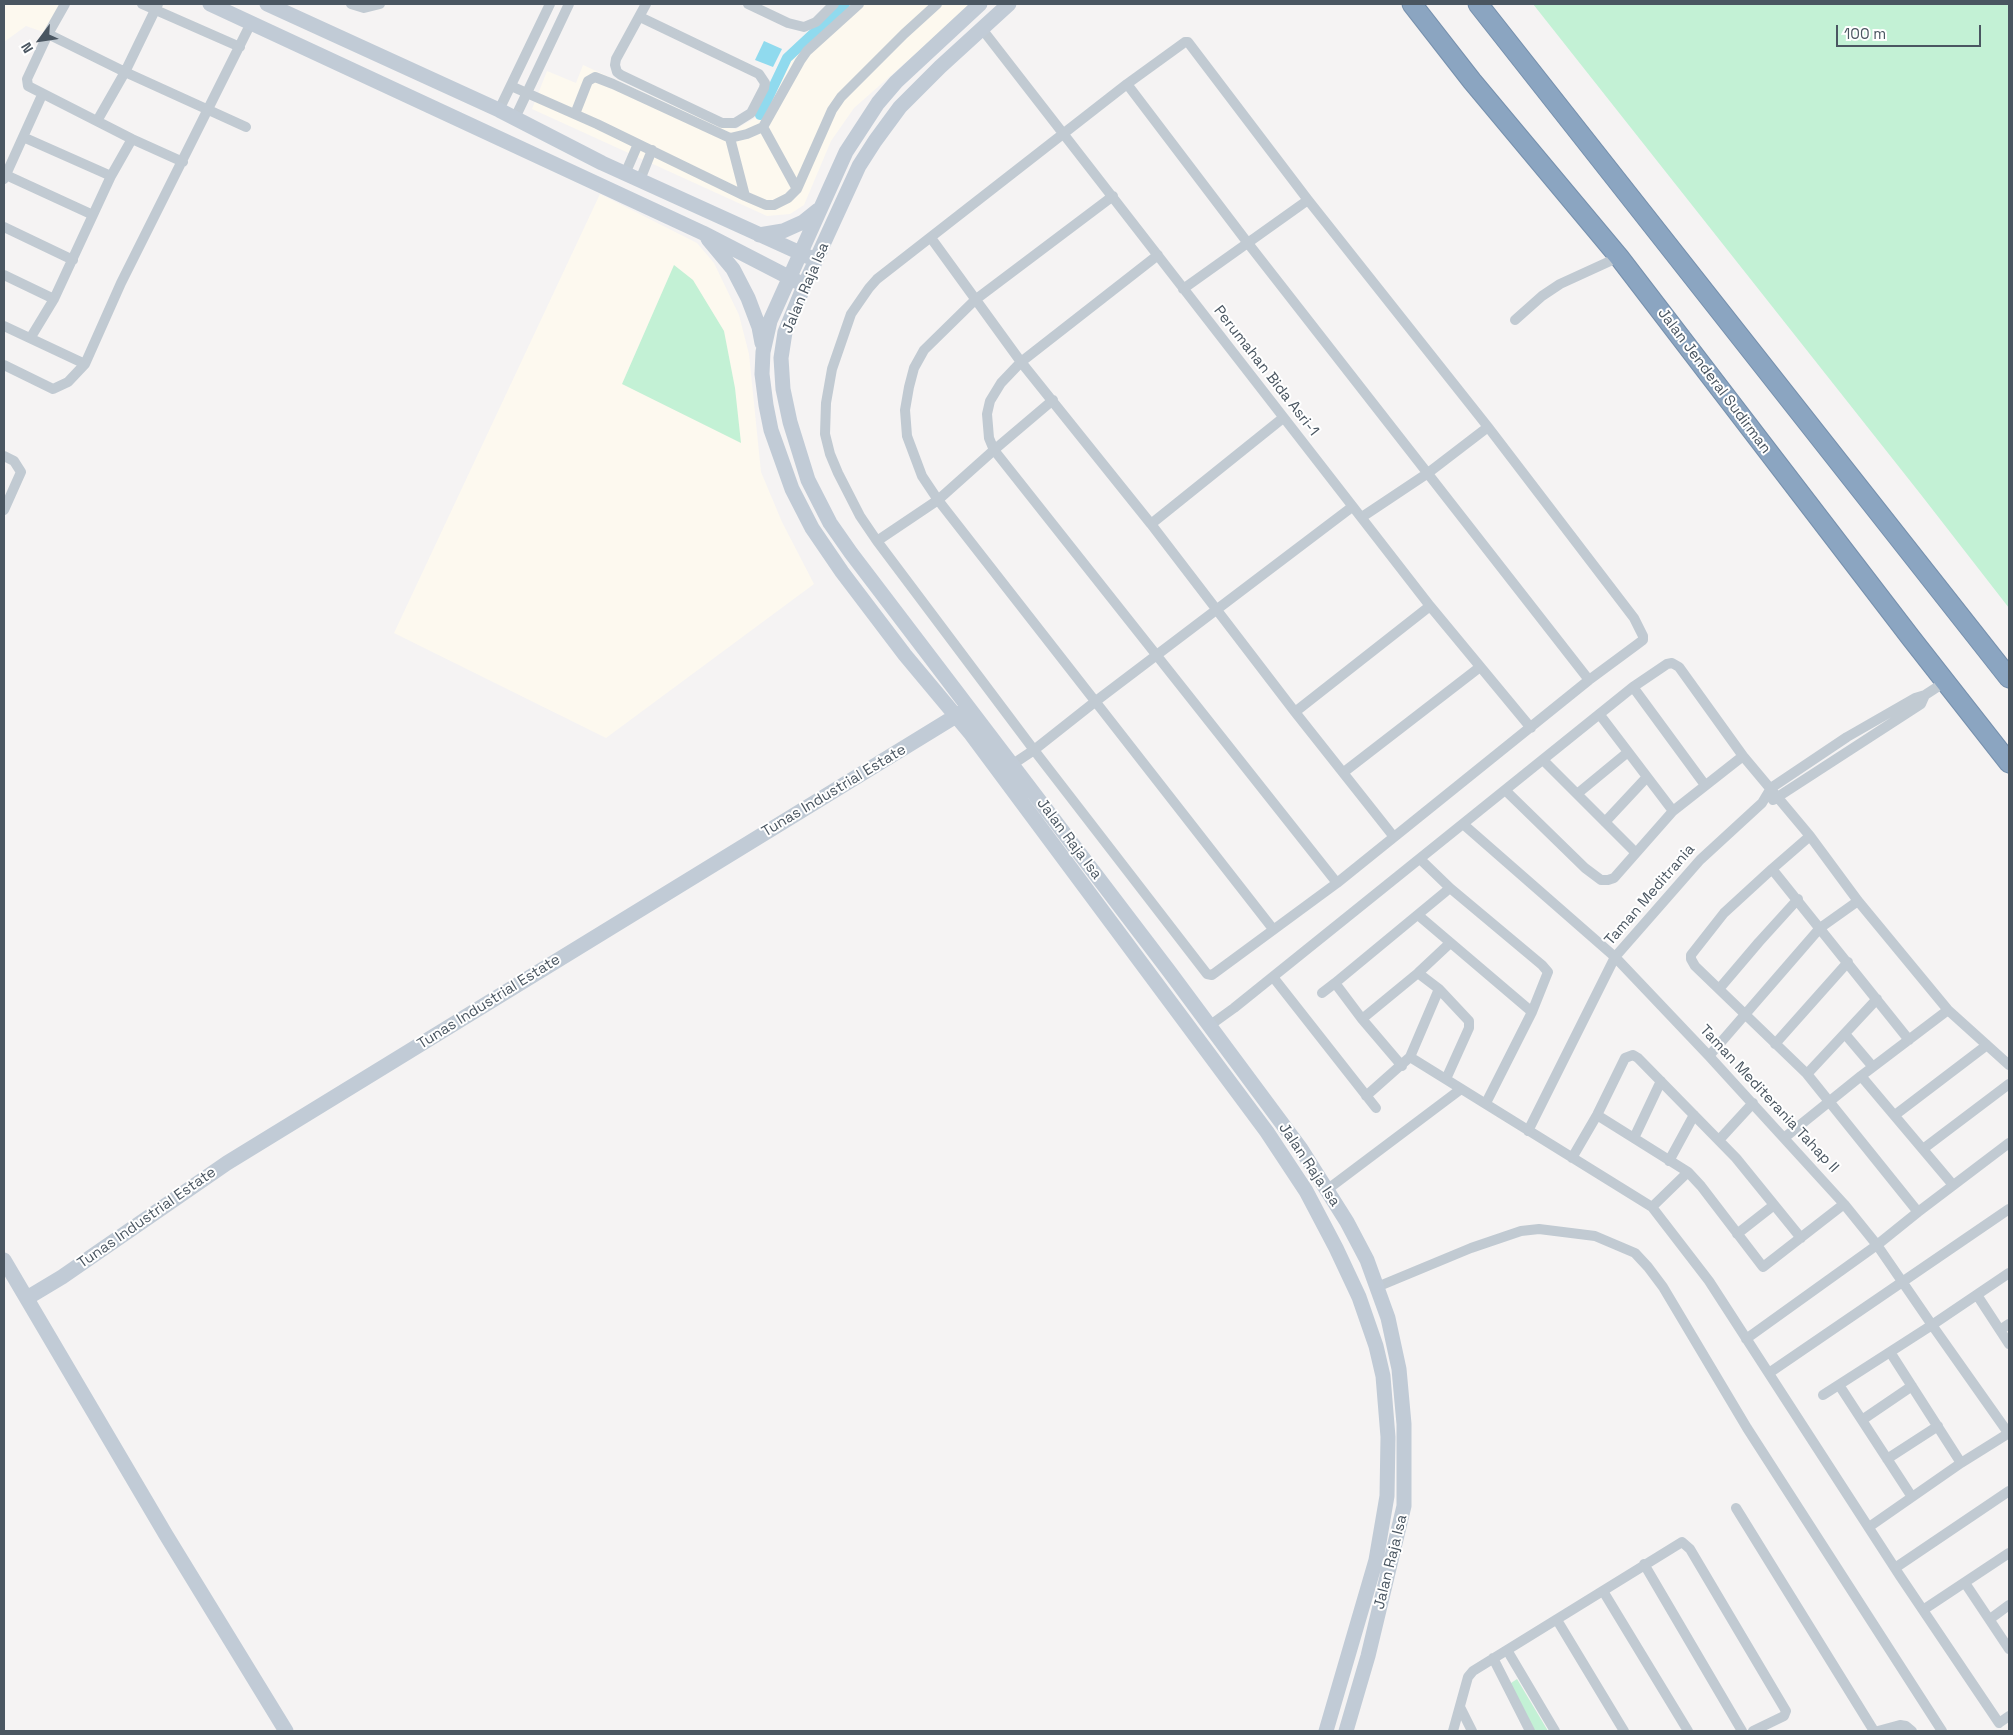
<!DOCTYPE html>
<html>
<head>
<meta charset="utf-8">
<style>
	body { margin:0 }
	#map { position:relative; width:2013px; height:1735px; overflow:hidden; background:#f5f3f3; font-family:"Space Grotesk",sans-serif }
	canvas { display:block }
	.frame { position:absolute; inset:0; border:5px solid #4a5661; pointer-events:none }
	.north { position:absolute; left:15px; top:15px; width:50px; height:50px; -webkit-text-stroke:4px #fff; paint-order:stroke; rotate:239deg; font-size:14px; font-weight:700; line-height:20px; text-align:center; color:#4a5661 }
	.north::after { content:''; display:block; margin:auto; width:18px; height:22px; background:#4a5661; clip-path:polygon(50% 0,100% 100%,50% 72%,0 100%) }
	.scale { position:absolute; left:1836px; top:25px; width:145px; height:22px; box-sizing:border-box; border:2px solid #4a5661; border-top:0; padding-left:6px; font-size:15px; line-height:18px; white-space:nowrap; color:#4a5661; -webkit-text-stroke:4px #fff; paint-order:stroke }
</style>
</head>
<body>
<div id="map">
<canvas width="2013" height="1735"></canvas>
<div class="frame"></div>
<div class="north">N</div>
<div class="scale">100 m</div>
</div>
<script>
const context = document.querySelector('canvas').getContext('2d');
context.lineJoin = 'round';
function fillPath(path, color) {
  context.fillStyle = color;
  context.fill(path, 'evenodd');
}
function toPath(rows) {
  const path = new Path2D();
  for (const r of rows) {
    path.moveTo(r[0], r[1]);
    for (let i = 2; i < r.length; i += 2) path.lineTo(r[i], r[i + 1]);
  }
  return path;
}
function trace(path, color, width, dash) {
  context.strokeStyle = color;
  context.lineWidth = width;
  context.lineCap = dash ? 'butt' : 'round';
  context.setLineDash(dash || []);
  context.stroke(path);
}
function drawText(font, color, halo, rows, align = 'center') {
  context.font = font + ' "Space Grotesk",sans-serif';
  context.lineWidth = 4;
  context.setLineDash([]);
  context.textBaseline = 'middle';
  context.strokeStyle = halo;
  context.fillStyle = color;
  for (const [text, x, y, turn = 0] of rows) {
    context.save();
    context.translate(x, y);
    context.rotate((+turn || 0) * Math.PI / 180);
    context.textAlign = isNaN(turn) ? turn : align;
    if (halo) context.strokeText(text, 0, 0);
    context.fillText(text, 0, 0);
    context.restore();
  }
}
const commercial = toPath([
	[4,4,63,4,49,34,26,26,4,42],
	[847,4,972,4,854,108,831,141,804,205,790,214,767,216,532,109,547,71,576,83,583,65,717,126,736,129,760,115,790,56],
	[600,194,697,243,714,263,739,315,749,354,761,472,782,522,814,584,606,738,394,633]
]);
const green = toPath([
	[1533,4,2009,4,2009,608,1922,496],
	[674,265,693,280,724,331,735,388,741,443,622,384],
	[1517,1679,1548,1731,1532,1731,1508,1685]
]);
const water = toPath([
	[764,41,782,49,773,67,755,60]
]);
const canal = toPath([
	[760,115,787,58,845,4]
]);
const street = toPath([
	[65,4,48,34,27,79,28,86,132,139,183,162],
	[142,4,240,47],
	[351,4,364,8,380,4],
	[748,4,788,23,804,27,816,22,834,4],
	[640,17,759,74,765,83,764,88,751,113,735,123,722,123,621,75,617,72,615,65,616,59,646,4],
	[982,29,1430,606,1531,728],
	[48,34,125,72,246,127],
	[1185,42,1188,42,1308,200,1488,427,1634,618,1643,636,1643,640,1635,646,1589,680,1337,883,1212,975,1207,974,1034,750,877,541,860,516,838,473,830,454,825,434,826,403,832,369,851,314,869,288,877,279,1127,84,1185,42],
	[1127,84,1247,242,1589,680],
	[511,86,597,124,745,196,766,205,774,205,788,198,797,189,832,110,841,97,904,34,937,4],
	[499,110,550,4],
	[575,114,588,81,595,77,613,84,730,138,747,134,763,127],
	[515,118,569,4],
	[97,121,125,72,158,4],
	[23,137,111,176],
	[730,138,745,196],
	[625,174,638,144],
	[6,175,93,215],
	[4,179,42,95],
	[640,180,652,150],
	[797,189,763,127,800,61,807,51,859,4],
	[1113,196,975,300,924,350,914,368,909,387,905,410,907,436,922,476,938,500,1273,929],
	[4,227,73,260],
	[931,238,1021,362,1151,524,1295,712,1394,837],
	[1158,255,1021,362,1001,383,990,401,987,414,989,438,994,450,1337,883],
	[4,275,54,299],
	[1183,289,1308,200],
	[1515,320,1542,296,1560,284,1619,257],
	[4,326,85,364],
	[31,337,54,299,111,176,132,139],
	[4,365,53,389,68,382,85,364,121,283,251,23],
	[4,456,14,461,21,472,4,510],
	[1362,517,1428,473,1488,427],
	[1151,524,1283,418],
	[877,541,938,500,994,450,1053,400],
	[1633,687,1705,785],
	[1295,712,1430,606],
	[1600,715,1673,811],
	[1543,760,1636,853],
	[1013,764,1034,750,1096,701,1352,507],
	[1344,772,1480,667],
	[1505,790,1585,868,1601,880,1608,880,1614,878,1673,811,1743,756],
	[1577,794,1628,752],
	[1773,800,1921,704,1925,695],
	[1605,822,1647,777],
	[1463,824,1615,957,1709,1056,1844,1204,1877,1245,1932,1325,2009,1434],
	[1420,859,1450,888,1542,965,1548,972,1532,1012,1486,1103],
	[1772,869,1810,836],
	[1418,915,1532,1012],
	[1418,973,1439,989,1469,1021,1469,1028,1446,1079],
	[1273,977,1376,1108],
	[1719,989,1759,942,1798,899],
	[1322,993,1335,983],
	[1362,1019,1418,973,1449,944],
	[1209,1026,1234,1008,1633,687,1667,664,1672,663,1679,667,1743,756,1810,836,1858,901,1948,1010,2009,1065],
	[1845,1034,1873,1067],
	[1909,1040,1772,869,1724,913,1691,955,1691,959,1695,966,1807,1074,1918,1212],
	[1775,1044,1848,962],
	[1709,1056,1820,928,1858,901],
	[1410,1057,1652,1207,1709,1281,1900,1576,1999,1723,2009,1716],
	[1402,1066,1362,1019,1335,983,1450,888],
	[1807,1074,1877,999],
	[1861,1076,1953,1185],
	[1366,1096,1410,1057,1439,989],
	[1597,1115,1688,1172,1701,1186,1763,1267,1844,1204],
	[1895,1115,1987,1045],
	[1528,1131,1615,957,1700,860,1762,803,1771,788,1847,737,1915,698,1925,695,1945,682],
	[1634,1138,1661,1081],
	[1784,1138,1861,1076,1948,1010],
	[1719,1140,1753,1103],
	[1923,1149,2009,1084],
	[1572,1158,1597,1115,1625,1058,1633,1055,1638,1058,1736,1158,1801,1238],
	[1669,1161,1694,1115],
	[1328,1189,1461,1089],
	[1652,1207,1688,1172],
	[1737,1234,1774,1205],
	[1377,1287,1471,1248,1521,1231,1539,1229,1595,1236,1635,1253,1648,1267,1663,1287,1747,1428,1942,1731],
	[1977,1295,2009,1344],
	[2000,1330,2009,1324],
	[1746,1339,1877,1245,1918,1212,2009,1143],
	[1890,1352,1961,1463],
	[1769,1373,2009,1209],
	[1839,1385,1912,1497],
	[1823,1395,1932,1325,2009,1273],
	[1862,1420,1912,1386],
	[1887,1459,1938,1426],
	[1736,1508,1874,1731],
	[1869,1527,1961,1463,2009,1433],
	[1644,1564,1742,1731],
	[1895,1568,2009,1491],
	[1965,1583,2009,1649],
	[1603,1591,1688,1731],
	[1923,1610,2009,1553],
	[1990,1619,2009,1605],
	[1557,1620,1624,1731],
	[1507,1650,1555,1731],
	[1493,1658,1530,1731],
	[1460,1707,1472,1731],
	[1453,1731,1468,1677,1473,1671,1682,1542,1690,1549,1786,1711,1784,1716,1753,1731],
	[1878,1731,1900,1725,1906,1726,1912,1731]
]);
const secondary = toPath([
	[210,4,703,233,798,282],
	[267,4,499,110,602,163,809,257],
	[980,4,896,82,878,103,846,152,770,321,763,352,762,374,766,405,771,430,792,489,812,528,842,572,905,655,971,734,1267,1132,1306,1191,1336,1248,1359,1297,1376,1346,1383,1376,1388,1437,1387,1496,1376,1560,1326,1731],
	[1009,4,940,67,900,107,875,141,859,166,804,286,785,332,781,358,783,389,790,422,808,480,830,523,851,553,1169,971,1301,1149,1347,1222,1367,1260,1388,1318,1399,1369,1404,1424,1404,1506,1368,1656,1346,1731],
	[759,235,783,231,803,222,818,210],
	[708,239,733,269,748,298,759,327,762,343],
	[4,1260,166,1535,286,1731],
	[27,1298,62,1277,227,1163,964,711]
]);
const highway = toPath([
	[1412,4,1472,81,1619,257,1911,638,2009,763],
	[1478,4,2009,678]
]);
const streetNames = [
	["Jalan Raja Isa",806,288,-67],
	["Perumahan Bida Asri-1",1266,371,52],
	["Jalan Jenderal Sudirman",1714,381,53],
	["Tunas Industrial Estate",834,791,-31],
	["Jalan Raja Isa",1069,839,53],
	["Taman Meditrania",1650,895,-49],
	["Tunas Industrial Estate",489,1002,-32],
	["Taman Mediterania Tahap II",1769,1099,47],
	["Jalan Raja Isa",1309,1165,56],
	["Tunas Industrial Estate",147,1218,-35],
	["Jalan Raja Isa",1391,1562,-76]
];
fillPath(commercial, '#fdf9ef');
fillPath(green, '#c3f1d5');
fillPath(water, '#90daee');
trace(canal, '#90daee', 10);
trace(highway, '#7690ad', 21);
trace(street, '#c1cad2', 10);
trace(secondary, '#c1cbd6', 15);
trace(highway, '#8ba5c1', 19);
drawText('15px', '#4a5661', '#fff', streetNames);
</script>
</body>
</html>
